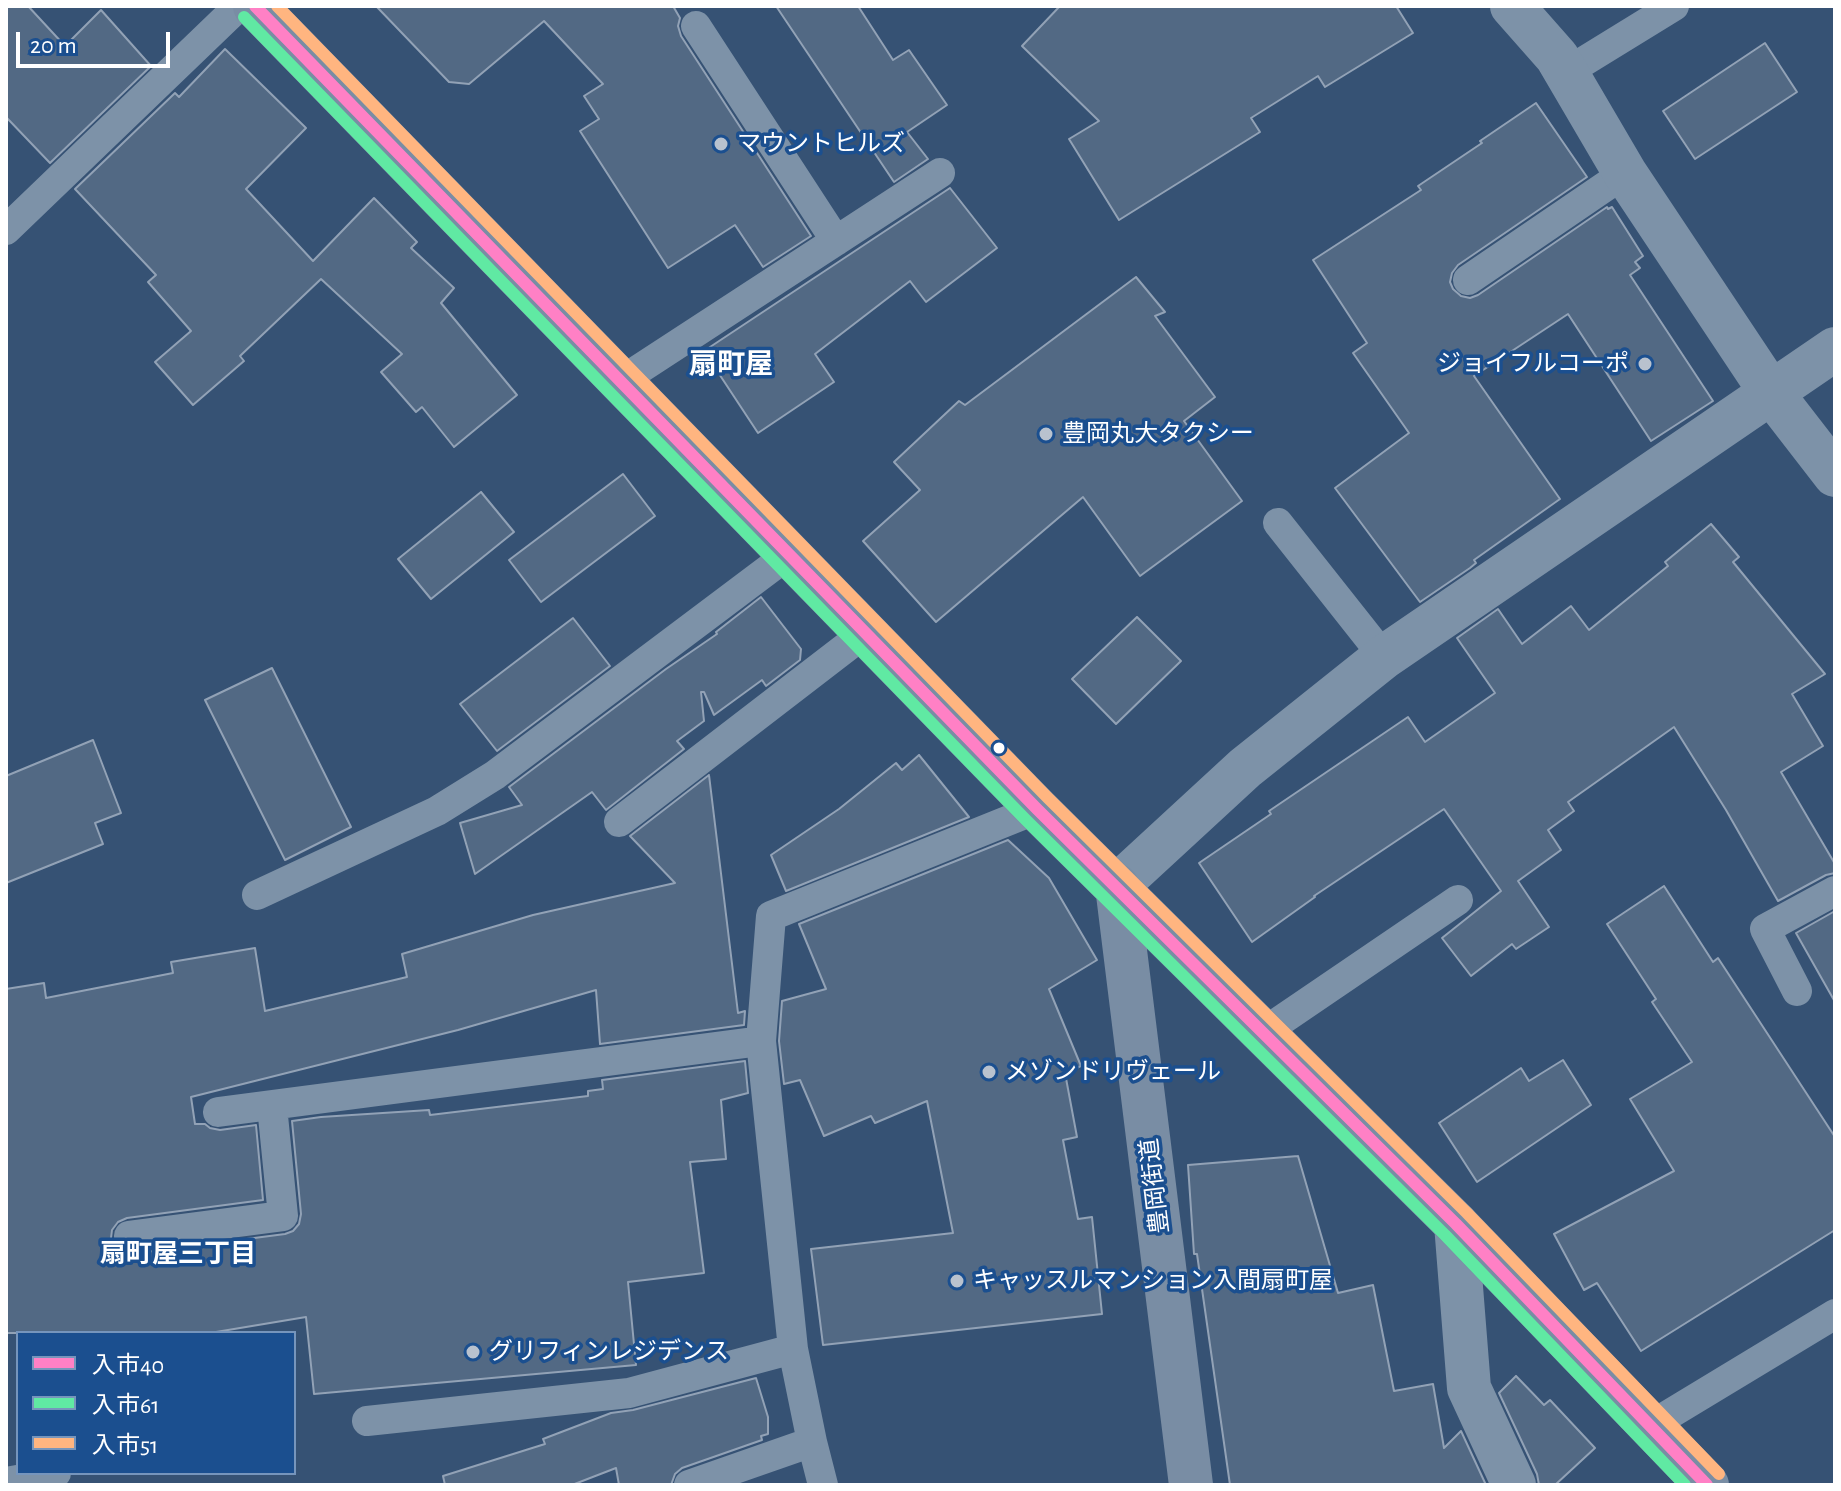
<!DOCTYPE html>
<html>
<head>
<meta charset="utf-8">
<style>
	body { margin:0 }
	#map { position:relative; width:1841px; height:1491px; overflow:hidden; background:#365274; font-family:"Alegreya Sans","Noto Sans JP",sans-serif }
	canvas { display:block }
	.frame { position:absolute; inset:0; border:8px solid #fff; pointer-events:none }
	.legend { position:absolute; left:16px; top:1331px; width:280px; height:144px; box-sizing:border-box; background:#1b4f8f; border:2px solid #7695bc; margin:0; padding:10px 14px; list-style:none; font-size:24px; color:#fff }
	.legend li { display:flex; align-items:center; gap:16px; height:40px }
	.legend b { width:40px; border:2px solid #7695bc }
	.scale { position:absolute; left:16px; top:32px; width:154px; height:36px; box-sizing:border-box; border:4px solid #fff; border-top:0; padding-left:10px; font-size:24px; line-height:28px; white-space:nowrap; color:#fff; -webkit-text-stroke:6px #1b4f8f; paint-order:stroke }
</style>
</head>
<body>
<div id="map">
<canvas width="1841" height="1491"></canvas>
<div class="frame"></div>
<ul class="legend">
<li><b style="height:10px;background:#ff80c5"></b>入市40</li>
<li><b style="height:10px;background:#60e9a3"></b>入市61</li>
<li><b style="height:10px;background:#ffb580"></b>入市51</li>
</ul>
<div class="scale">20 m</div>
</div>
<script>
const context = document.querySelector('canvas').getContext('2d');
context.lineJoin = 'round';
function fillPath(path, color) {
  context.fillStyle = color;
  context.fill(path, 'evenodd');
}
function toPath(rows) {
  const path = new Path2D();
  for (const r of rows) {
    path.moveTo(r[0], r[1]);
    for (let i = 2; i < r.length; i += 2) path.lineTo(r[i], r[i + 1]);
  }
  return path;
}
function trace(path, color, width, dash) {
  context.strokeStyle = color;
  context.lineWidth = width;
  context.lineCap = dash ? 'butt' : 'round';
  context.setLineDash(dash || []);
  context.stroke(path);
}
function drawText(font, color, halo, rows, align = 'center') {
  context.font = font + ' "Alegreya Sans","Noto Sans JP",sans-serif';
  context.lineWidth = 7;
  context.setLineDash([]);
  context.textBaseline = 'middle';
  context.strokeStyle = halo;
  context.fillStyle = color;
  for (const [text, x, y, turn = 0] of rows) {
    context.save();
    context.translate(x, y);
    context.rotate((+turn || 0) * Math.PI / 180);
    context.textAlign = isNaN(turn) ? turn : align;
    if (halo) context.strokeText(text, 0, 0);
    context.fillText(text, 0, 0);
    context.restore();
  }
}
const building = toPath([
	[6,6,28,6,65,46,101,10,151,66,50,163,6,117,6,6],
	[376,6,673,6,680,18,678,26,681,36,811,236,763,267,735,225,668,268,580,131,599,119,584,96,603,84,544,21,469,84,449,82,376,6],
	[776,6,858,6,893,60,909,50,947,105,907,132,928,159,894,182,776,6],
	[1060,6,1396,6,1413,33,1325,87,1318,76,1251,118,1260,132,1119,220,1069,139,1099,121,1022,46,1060,6],
	[1765,43,1797,92,1695,159,1663,111,1765,43],
	[225,49,306,128,246,189,313,261,374,198,417,242,411,248,454,288,441,303,517,395,454,447,422,407,416,412,381,372,402,354,321,279,240,356,244,361,193,405,155,362,191,331,148,282,156,275,75,189,175,93,179,97,225,49],
	[1536,103,1587,177,1458,265,1452,273,1450,282,1453,289,1461,296,1470,298,1478,295,1607,207,1608,209,1612,207,1643,256,1635,262,1640,268,1630,275,1713,401,1651,441,1568,314,1474,376,1560,499,1474,560,1476,563,1470,568,1420,602,1335,488,1409,433,1353,353,1367,343,1313,260,1421,190,1418,186,1482,143,1480,141,1536,103],
	[950,188,997,248,926,302,910,281,815,354,834,382,758,433,704,351,950,188],
	[1136,277,1165,312,1155,316,1215,397,1184,421,1242,501,1140,576,1083,497,936,622,863,541,920,490,894,462,959,401,965,405,1136,277],
	[623,474,655,516,541,602,509,560,623,474],
	[481,492,514,532,431,599,398,559,481,492],
	[1711,524,1739,557,1733,562,1825,674,1792,694,1823,746,1781,772,1835,864,1835,873,1826,875,1778,901,1726,810,1674,727,1568,802,1574,811,1548,830,1561,850,1518,881,1549,927,1516,949,1512,944,1471,976,1442,938,1501,891,1444,809,1314,896,1315,897,1252,942,1199,863,1271,814,1269,811,1408,717,1425,742,1495,693,1457,638,1498,609,1522,644,1571,606,1589,630,1668,566,1665,562,1711,524],
	[761,597,801,649,800,660,766,686,762,680,714,715,704,692,701,692,704,721,677,741,684,749,606,810,592,792,475,874,460,823,522,805,509,787,666,669,717,634,716,632,761,597],
	[1137,617,1181,661,1116,724,1072,679,1137,617],
	[573,618,610,666,497,751,460,704,573,618],
	[272,668,351,827,285,860,205,700,272,668],
	[93,740,121,813,95,823,103,844,6,883,6,776,93,740],
	[919,755,969,817,786,891,771,855,839,809,896,763,902,770,919,755],
	[709,775,738,1013,745,1011,744,1025,600,1044,596,990,458,1030,191,1097,195,1124,205,1124,210,1128,220,1130,256,1125,263,1200,127,1218,118,1222,112,1230,111,1238,115,1247,123,1253,131,1254,285,1234,293,1231,299,1224,301,1214,292,1121,321,1117,429,1110,430,1115,588,1096,588,1091,603,1089,602,1080,745,1061,748,1093,721,1100,726,1159,690,1162,704,1273,628,1282,636,1365,314,1394,306,1317,210,1333,6,1333,6,989,44,983,46,998,173,973,171,962,255,948,265,1011,407,977,402,954,533,915,675,883,630,836,709,775],
	[1008,840,1049,878,1097,960,1049,989,1081,1066,1065,1073,1077,1137,1063,1140,1078,1219,1092,1217,1102,1314,823,1345,811,1249,953,1233,927,1101,875,1123,871,1116,824,1136,800,1080,784,1084,779,1041,782,1001,826,989,799,924,1008,840],
	[1664,886,1713,962,1718,958,1835,1137,1835,1230,1641,1351,1597,1283,1584,1290,1554,1234,1674,1171,1630,1099,1692,1062,1652,1002,1656,999,1607,924,1664,886],
	[1835,911,1835,1002,1796,933,1835,911],
	[1563,1060,1591,1105,1477,1182,1439,1123,1521,1068,1529,1081,1563,1060],
	[1298,1156,1338,1293,1373,1285,1394,1391,1433,1384,1444,1448,1461,1431,1486,1485,1230,1485,1197,1254,1194,1254,1188,1165,1298,1156],
	[1516,1376,1544,1405,1550,1400,1595,1448,1555,1485,1539,1485,1537,1474,1499,1393,1516,1376],
	[756,1378,768,1417,768,1434,761,1436,762,1440,682,1468,675,1474,671,1485,619,1485,616,1468,572,1485,445,1485,443,1476,545,1444,543,1439,611,1413,633,1410,756,1378]
]);
const lane = toPath([
	[696,26,836,241],
	[1565,73,1674,6],
	[6,230,239,6],
	[1468,280,1625,173],
	[621,381,940,173],
	[1278,523,1384,657],
	[619,822,866,632],
	[257,895,437,811,495,775,789,554],
	[1797,991,1765,929,1835,891],
	[1264,1032,1458,900],
	[218,1112,761,1041],
	[129,1236,283,1216,272,1106],
	[367,1421,629,1393,793,1349],
	[1650,1426,1835,1314],
	[6,1482,56,1473],
	[689,1485,812,1442],
	[823,1485,812,1442,793,1349,761,1041,771,916,1037,809]
]);
const street = toPath([
	[1512,6,1557,57,1625,173,1770,391,1835,475],
	[1117,886,1245,768,1384,657,1835,349],
	[1456,1224,1469,1388,1514,1485]
]);
const secondary = toPath([
	[255,6,1037,809,1456,1224,1707,1485],
	[1117,886,1191,1485]
]);
const bus1 = toPath([
	[255,6,1037,809,1456,1224,1707,1485]
]);
const bus2 = toPath([
	[244,17,1026,820,1445,1235,1685,1485]
]);
const bus3 = toPath([
	[277,6,1048,798,1467,1213,1719,1474]
]);
const markers = [
	[721,144,8,"#b9c2ce"],
	[1645,364,8,"#b9c2ce"],
	[1046,434,8,"#b9c2ce"],
	[999,748,7,"#fff"],
	[989,1072,8,"#b9c2ce"],
	[957,1281,8,"#b9c2ce"],
	[473,1352,8,"#b9c2ce"]
];
const poiNames = [
	["マウントヒルズ",737,144],
	["ジョイフルコーポ",1629,364,"right"],
	["豊岡丸大タクシー",1062,434],
	["メゾンドリヴェール",1005,1072],
	["キャッスルマンション入間扇町屋",973,1281],
	["グリフィンレジデンス",489,1352]
];
const streetNames = [
	["豊岡街道",1155,1186,-97]
];
const neighbourhoodNames = [
	["扇町屋三丁目",178,1254]
];
const quarterNames = [
	["扇町屋",731,365]
];
fillPath(building, '#526984');
trace(building, '#92a2b6', 2);
trace(lane, '#7d92a8', 30);
trace(street, '#7d92a8', 44);
trace(secondary, '#798da4', 44);
trace(bus1, '#ff80c5', 12);
trace(bus2, '#60e9a3', 12);
trace(bus3, '#ffb580', 12);
for (const [x, y, r, color] of markers) {
  const dot = new Path2D();
  dot.arc(x, y, r, 0, 2 * Math.PI);
  context.fillStyle = color;
  context.fill(dot);
  trace(dot, '#1b4f8f', 3);
}
drawText('24px', '#fff', '#1b4f8f', poiNames, 'left');
drawText('24px', '#fff', '#1b4f8f', streetNames);
drawText('bold 26px', '#fff', '#1b4f8f', neighbourhoodNames);
drawText('bold 28px', '#fff', '#1b4f8f', quarterNames);
</script>
</body>
</html>
